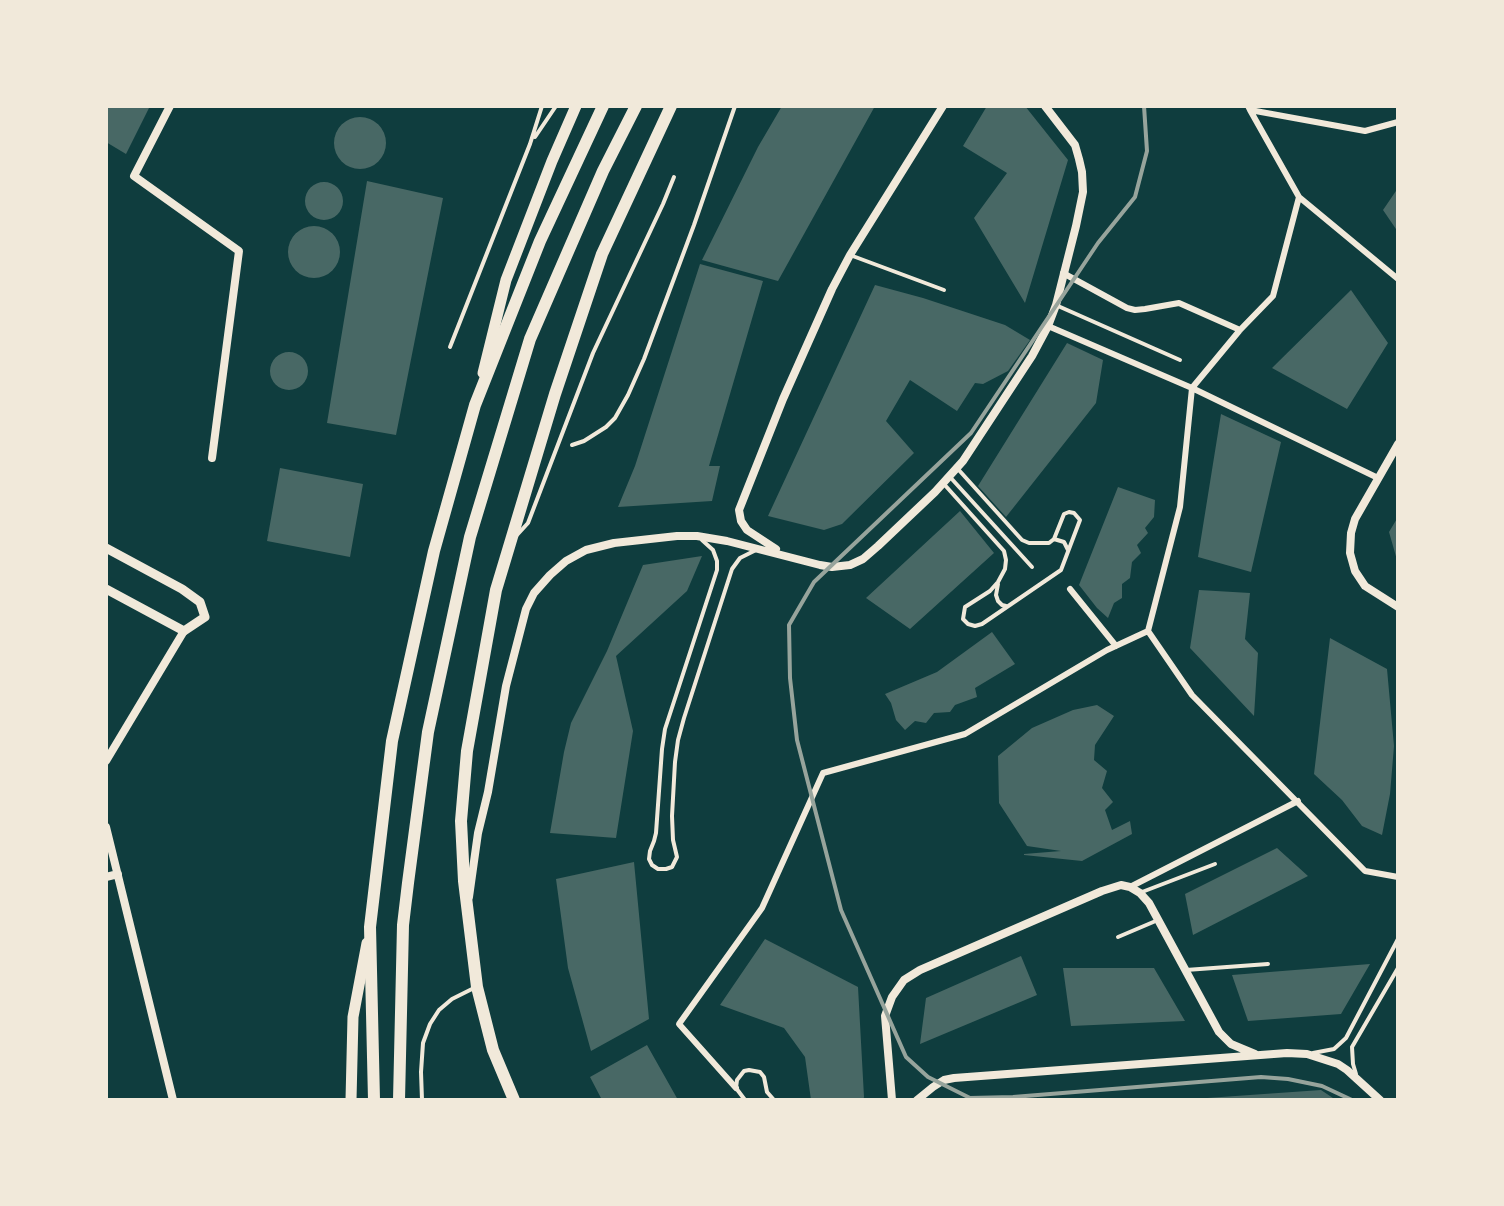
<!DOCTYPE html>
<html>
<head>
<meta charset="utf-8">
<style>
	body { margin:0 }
	#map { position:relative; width:1504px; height:1206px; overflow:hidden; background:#0f3d3e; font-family:"Archivo Narrow",sans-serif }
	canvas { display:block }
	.frame { position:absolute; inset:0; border:108px solid #f1e9da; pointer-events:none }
</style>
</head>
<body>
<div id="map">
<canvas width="1504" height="1206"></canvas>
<div class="frame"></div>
</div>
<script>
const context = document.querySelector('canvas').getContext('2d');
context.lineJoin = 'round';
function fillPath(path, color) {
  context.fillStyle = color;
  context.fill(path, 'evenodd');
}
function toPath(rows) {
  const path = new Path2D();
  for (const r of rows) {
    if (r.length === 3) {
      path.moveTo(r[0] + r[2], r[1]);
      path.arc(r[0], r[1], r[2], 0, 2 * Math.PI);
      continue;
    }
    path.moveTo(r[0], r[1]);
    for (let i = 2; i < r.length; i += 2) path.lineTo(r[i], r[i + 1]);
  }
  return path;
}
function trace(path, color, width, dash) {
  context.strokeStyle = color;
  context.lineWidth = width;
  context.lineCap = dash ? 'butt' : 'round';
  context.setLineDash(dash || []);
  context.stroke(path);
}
const building = toPath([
	[106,106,150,106,126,154,106,142],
	[782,106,875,106,778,281,702,260,758,147],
	[987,106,1025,106,1068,160,1025,303,974,218,1007,173,963,146],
	[360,143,26],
	[367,181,443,198,396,435,327,423],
	[324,201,19],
	[1398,188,1398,232,1383,210],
	[314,252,26],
	[700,264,763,281,709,466,720,466,712,501,618,507,635,466],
	[875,285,923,298,1005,325,1030,340,1008,371,983,384,975,383,957,411,910,380,886,421,914,453,842,524,824,530,768,516],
	[1351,290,1388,343,1347,409,1272,368],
	[1067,343,1103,360,1096,403,1006,517,978,486],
	[289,371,19],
	[1221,414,1281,442,1251,572,1198,557],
	[280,468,363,484,350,557,267,541],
	[1118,487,1155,500,1154,517,1145,528,1148,533,1137,545,1141,553,1132,562,1130,578,1122,584,1122,598,1114,603,1108,618,1097,608,1079,585],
	[960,511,994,553,910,629,866,598],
	[1398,517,1398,559,1397,560,1389,532],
	[702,556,687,591,616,656,633,731,616,838,550,833,564,752,571,723,607,651,643,565],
	[1199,590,1250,593,1245,639,1258,653,1254,716,1190,648],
	[992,632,1015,664,975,688,977,697,955,705,950,712,934,713,926,723,915,721,905,730,896,720,891,703,885,694,937,672],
	[1330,638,1387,669,1394,746,1390,794,1382,835,1362,826,1342,800,1314,774],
	[1097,705,1114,716,1095,745,1094,760,1107,771,1102,788,1113,802,1105,810,1112,830,1130,821,1132,834,1082,861,1024,855,1024,854,1061,851,1027,846,999,803,998,756,1032,728,1073,710],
	[1277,848,1308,876,1193,935,1185,894],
	[634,862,649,1019,591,1051,568,968,556,879],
	[765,939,858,987,864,1097,863,1100,811,1100,805,1057,784,1028,720,1005],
	[1021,956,1037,995,920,1044,926,998],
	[1370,964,1341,1014,1248,1021,1232,975],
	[1063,968,1154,968,1185,1021,1071,1026],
	[647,1045,678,1100,602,1100,590,1077],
	[1321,1090,1336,1100,1207,1100,1207,1098]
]);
const service = toPath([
	[535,137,556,106],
	[850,255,944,290],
	[1058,306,1180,360],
	[450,347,530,144,542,106],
	[572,445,584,441,606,427,615,418,628,395,644,359,694,225,735,106],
	[950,477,1032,567],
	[943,483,1004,551,1006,560,1005,569,998,582,990,591,965,607,963,619,968,624,975,626,982,624,1061,570,1080,520,1074,513,1069,512,1064,514,1054,539,1049,543,1029,543,1022,540,957,468],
	[517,535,528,523,593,353,663,204,674,177],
	[1054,539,1064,542,1068,550],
	[702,540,713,550,717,561,717,570,665,729,662,749,656,833,654,841,650,851,649,859,652,865,658,869,666,869,672,867,677,857,673,840,672,816,675,762,678,740,684,718,732,569,740,558,756,550],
	[998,584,996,595,998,601,1002,605,1006,606],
	[1142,892,1215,864],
	[1118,937,1158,920],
	[1186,970,1268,964],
	[1313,1053,1334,1049,1346,1038,1398,939],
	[1356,1074,1353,1064,1352,1047,1398,968],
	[422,1100,421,1072,423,1043,430,1024,439,1010,452,999,476,987],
	[745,1100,736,1088,737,1080,744,1071,749,1070,760,1072,764,1077,767,1092,774,1100]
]);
const pedestrian = toPath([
	[1248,106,1250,110,1365,131,1398,122],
	[1250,110,1299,197,1273,296,1240,330,1192,388,1180,507,1148,631,1192,695,1365,871,1398,877],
	[1299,197,1398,279],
	[1063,273,1127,308,1135,310,1145,309,1179,303,1240,330],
	[1048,326,1192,388,1378,478],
	[1070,589,1116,646],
	[1130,887,1298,801],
	[736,1088,679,1024,762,908,823,773,965,734,1107,650,1148,631]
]);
const minor = toPath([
	[170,106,134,176,239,251,212,458],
	[1398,444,1355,519,1351,533,1350,553,1355,571,1365,586,1398,607],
	[776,549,747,530,741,521,739,510,783,399,832,289,850,255,943,106],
	[106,761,184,631],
	[106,827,173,1100],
	[106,877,118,874],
	[469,897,478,833,488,792,506,686,526,609,534,593,550,575,566,561,586,550,614,543,677,536,697,536,727,541,820,565,832,567,850,565,863,559,878,546,935,492,963,461,1032,356,1048,326,1056,305,1076,226,1083,192,1082,172,1079,159,1075,145,1045,106],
	[892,1100,885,1016,892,997,904,980,920,970,1102,891,1121,885,1130,887,1140,893,1149,903,1219,1032,1231,1044,1255,1054],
	[917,1100,933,1087,944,1080,954,1078,1287,1053,1307,1054,1338,1064,1347,1070,1380,1100]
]);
const tertiary = toPath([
	[106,548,182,589,200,602,205,617,184,631,106,589]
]);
const secondary = toPath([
	[483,373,506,280,552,161,576,106],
	[351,1100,353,1017,367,943]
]);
const primary = toPath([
	[374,1100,370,927,392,741,434,551,475,405,540,241,603,106],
	[399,1100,403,925,408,883,428,732,470,537,530,339,603,171,636,106],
	[514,1100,493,1050,477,987,464,881,461,821,467,751,496,590,555,394,602,254,671,106]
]);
const rail = toPath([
	[1144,106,1147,151,1135,197,1098,243,971,433,814,582,789,625,790,678,797,740,841,910,906,1057,928,1077,970,1098,1013,1097,1261,1077,1288,1079,1322,1086,1352,1100]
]);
fillPath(building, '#486865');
trace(service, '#f1e9da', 4);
trace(pedestrian, '#f1e9da', 6);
trace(minor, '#f1e9da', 8);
trace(tertiary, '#f1e9da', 9);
trace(secondary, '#f1e9da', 11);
trace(primary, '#f1e9da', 12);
trace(rail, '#97a49c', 4);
</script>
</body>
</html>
